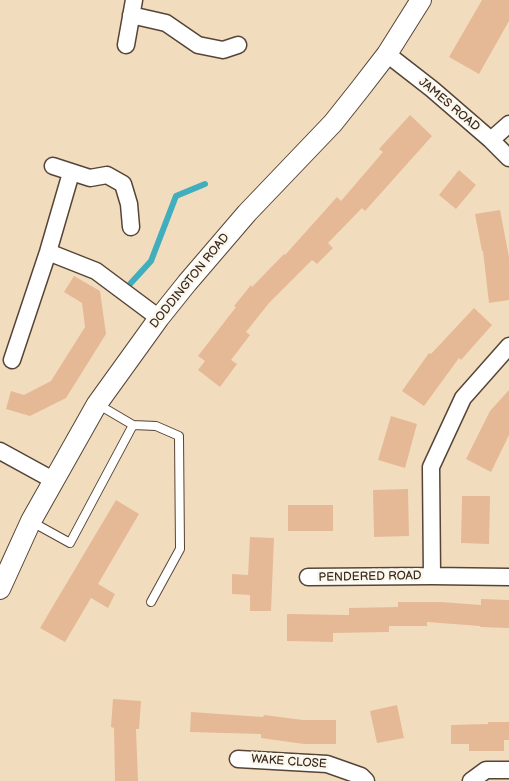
<!DOCTYPE html>
<html>
<head>
<meta charset="utf-8">
<style>
	body { margin:0 }
	canvas { display:block; background:#f2dcbe }
</style>
</head>
<body>
<canvas width="509" height="781"></canvas>
<script>
const context = document.querySelector('canvas').getContext('2d');
context.lineJoin = 'round';
function toPath(rows) {
  const path = new Path2D();
  for (const r of rows) {
    path.moveTo(r[0], r[1]);
    for (let i = 2; i < r.length; i += 2) path.lineTo(r[i], r[i + 1]);
  }
  return path;
}
function trace(path, color, width, dash) {
  context.strokeStyle = color;
  context.lineWidth = width;
  context.lineCap = dash ? 'butt' : 'round';
  context.setLineDash(dash || []);
  context.stroke(path);
}
function fillPath(path, color) {
  context.fillStyle = color;
  context.fill(path, 'evenodd');
}
function drawText(font, color, halo, rows, align = 'center') {
  context.font = font + ' "Balsamiq Sans",sans-serif';
  context.lineWidth = 5;
  context.setLineDash([]);
  context.textBaseline = 'middle';
  context.strokeStyle = halo;
  context.fillStyle = color;
  for (const [text, x, y, turn = 0] of rows) {
    context.save();
    context.translate(x, y);
    context.rotate((+turn || 0) * Math.PI / 180);
    context.textAlign = isNaN(turn) ? turn : align;
    if (halo) context.strokeText(text, 0, 0);
    context.fillText(text, 0, 0);
    context.restore();
  }
}
const stream = toPath([
	[130,284,151,261,176,196,205,184]
]);
const building = toPath([
	[482,0,509,0,509,21,479,74,449,57],
	[410,115,432,136,365,211,362,208,328,243,333,248,317,264,312,260,269,303,246,332,250,335,231,360,237,364,220,387,198,370,205,361,198,356,236,307,234,306,251,285,252,287,284,254,285,255,337,197,341,201,383,152,379,149],
	[459,170,476,185,456,209,439,195],
	[500,210,509,257,509,300,489,303,483,251,482,251,475,214],
	[74,276,100,291,106,334,66,398,30,416,6,409,11,391,24,395,51,381,85,327,82,303,64,292],
	[474,308,492,325,461,360,459,358,424,406,402,391,429,353,431,354],
	[509,390,509,435,491,472,466,459,490,411],
	[391,416,417,424,405,468,378,460],
	[408,489,409,536,374,537,373,490],
	[462,496,490,496,489,544,461,543],
	[116,500,139,514,98,584,115,594,108,608,91,598,65,642,40,628],
	[288,505,333,505,333,531,288,531],
	[250,537,274,538,271,611,250,611,250,595,232,594,232,574,248,575],
	[481,599,509,600,509,628,480,627,480,626,427,622,427,626,389,626,389,632,333,633,333,642,287,641,287,614,349,615,349,608,398,607,398,602,441,602,481,605],
	[113,699,141,701,139,729,136,729,138,781,115,781,114,728,111,727],
	[397,705,404,738,377,743,370,711],
	[191,712,263,717,264,715,303,720,336,720,336,744,304,744,261,738,261,734,190,732],
	[488,722,509,722,509,740,504,740,504,751,469,751,469,744,451,744,451,725,488,724]
]);
const service = toPath([
	[99,405,133,425,156,426,179,436,180,549,151,602],
	[32,522,70,543,133,425]
]);
const minor = toPath([
	[131,15,166,23,198,45,223,50,238,45],
	[126,45,134,0],
	[387,54,432,89,491,140,509,158],
	[491,140,509,124],
	[53,166,90,178,107,175,123,184,129,204,131,227],
	[48,252,96,271,159,318],
	[12,360,48,252,71,173],
	[0,451,53,480],
	[432,576,431,467,463,398,509,346],
	[308,577,432,576,509,577],
	[238,759,327,764,361,776,366,781],
	[471,781,486,770,509,770]
]);
const tertiary = toPath([
	[0,589,31,521,97,404,159,318,187,283,247,213,333,123,360,89,387,54,421,0]
]);
const streetNames = [
	["JAMES ROAD",449,105,40],
	["DODDINGTON ROAD",190,281,-51],
	["PENDERED ROAD",370,577,-1],
	["WAKE CLOSE",289,762,4]
];
trace(stream, '#40aebd', 6);
fillPath(building, '#e6b996');
trace(service, '#564536', 10);
trace(minor, '#564536', 19);
trace(tertiary, '#564536', 22);
trace(service, '#fff', 8);
trace(minor, '#fff', 16);
trace(tertiary, '#fff', 20);
drawText('12px', '#3b2a1e', '#fbf7ec', streetNames);
</script>
</body>
</html>
